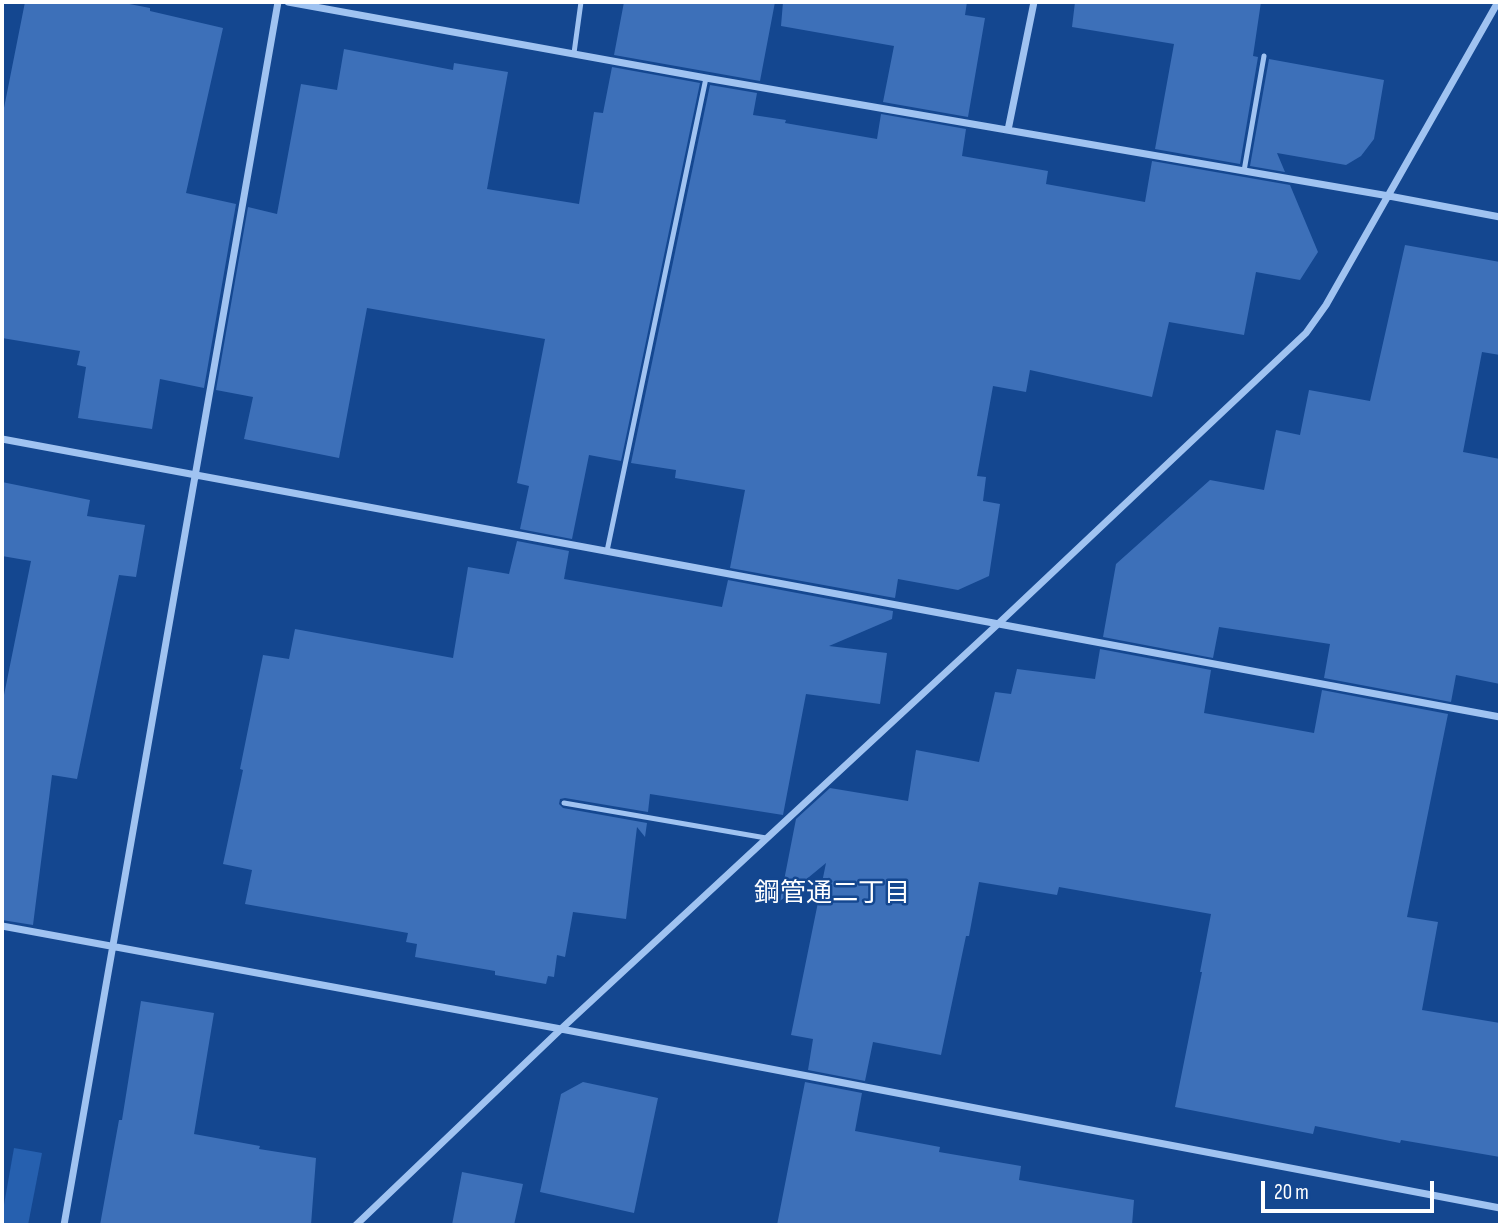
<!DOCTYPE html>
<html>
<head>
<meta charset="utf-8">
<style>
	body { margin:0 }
	#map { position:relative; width:1502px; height:1227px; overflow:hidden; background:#144790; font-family:"Sofia Sans Condensed",sans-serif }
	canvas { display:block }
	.frame { position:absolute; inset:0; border:4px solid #fff; pointer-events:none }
	.scale { position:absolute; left:1261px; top:1181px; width:173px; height:32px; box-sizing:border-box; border:4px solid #fff; border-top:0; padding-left:9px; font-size:21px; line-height:24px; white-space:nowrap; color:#fff; -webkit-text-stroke:5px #144790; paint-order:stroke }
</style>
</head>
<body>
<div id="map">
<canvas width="1502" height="1227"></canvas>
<div class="frame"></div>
<div class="scale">20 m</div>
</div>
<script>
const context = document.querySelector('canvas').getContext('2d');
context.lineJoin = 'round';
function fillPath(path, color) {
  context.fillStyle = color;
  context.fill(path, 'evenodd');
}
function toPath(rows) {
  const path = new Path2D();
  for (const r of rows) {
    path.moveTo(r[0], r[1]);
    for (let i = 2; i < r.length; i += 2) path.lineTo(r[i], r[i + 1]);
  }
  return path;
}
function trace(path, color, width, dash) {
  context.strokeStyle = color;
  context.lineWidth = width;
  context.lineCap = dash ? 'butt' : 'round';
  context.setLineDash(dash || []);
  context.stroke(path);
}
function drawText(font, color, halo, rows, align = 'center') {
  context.font = font + ' "Sofia Sans Condensed","Noto Sans JP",sans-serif';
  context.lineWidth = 5;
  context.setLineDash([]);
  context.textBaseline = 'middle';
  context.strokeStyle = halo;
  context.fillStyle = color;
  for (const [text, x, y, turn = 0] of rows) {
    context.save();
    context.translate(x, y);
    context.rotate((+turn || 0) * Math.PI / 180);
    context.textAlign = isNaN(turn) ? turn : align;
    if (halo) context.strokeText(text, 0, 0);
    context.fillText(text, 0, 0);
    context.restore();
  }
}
const green = toPath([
	[14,1148,42,1153,28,1225,2,1225,2,1216]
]);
const building = toPath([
	[25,2,119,2,150,8,150,11,223,28,186,193,236,204,204,388,160,379,152,429,78,418,86,367,77,365,80,351,2,338,2,118],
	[624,2,775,2,760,81,614,55],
	[783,2,967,2,965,15,985,18,968,117,883,102,894,46,781,26],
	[1075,2,1261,2,1253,56,1258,57,1240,164,1155,149,1174,44,1072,27],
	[344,49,453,70,454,63,508,72,487,189,579,204,594,112,603,113,612,67,700,83,621,461,589,455,572,539,520,529,529,486,517,483,545,339,367,308,339,458,244,439,253,397,216,390,248,207,277,214,301,84,337,90],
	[1269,59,1384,80,1374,139,1361,156,1346,165,1277,153,1285,172,1250,166],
	[710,85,757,93,753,115,786,120,785,123,877,139,881,114,966,129,962,156,1048,171,1046,184,1145,202,1152,161,1290,185,1318,252,1300,280,1256,272,1244,335,1169,322,1152,397,1030,370,1026,392,993,386,977,476,986,477,983,501,1000,504,989,576,958,590,898,579,895,598,730,568,745,490,675,478,676,470,631,463],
	[1405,245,1500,262,1500,355,1482,352,1463,452,1500,459,1500,684,1456,675,1451,702,1324,678,1330,644,1219,627,1213,658,1103,637,1116,564,1210,480,1264,490,1276,430,1300,435,1309,390,1370,401],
	[2,482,90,500,87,516,145,525,136,577,119,575,77,779,52,775,33,925,2,920,2,705,31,561,2,556],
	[517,541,569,551,564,579,722,607,728,580,893,611,892,619,829,646,887,653,880,704,806,694,783,815,650,794,648,812,565,798,560,799,559,804,563,808,647,823,645,837,637,827,626,919,573,912,565,957,557,955,554,977,548,976,546,984,495,975,495,971,415,957,417,944,406,942,408,933,245,904,252,870,223,864,243,770,240,769,263,655,289,659,295,629,453,658,468,567,509,574],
	[1100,649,1211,670,1204,713,1314,733,1322,690,1448,714,1407,917,1438,922,1422,1010,1500,1023,1500,1157,1401,1140,1400,1143,1315,1126,1313,1134,1175,1107,1202,972,1200,972,1211,914,1059,887,1057,895,979,882,969,936,966,936,941,1055,873,1042,865,1081,808,1070,813,1039,791,1035,826,863,780,901,796,819,830,788,908,801,916,750,979,762,995,692,1011,694,1017,669,1095,679],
	[141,1001,214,1013,194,1134,260,1146,259,1149,316,1158,311,1225,100,1225,119,1120,122,1120],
	[583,1082,658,1098,634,1213,540,1192,561,1094],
	[805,1082,862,1093,855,1131,940,1147,939,1152,1021,1166,1019,1180,1134,1200,1132,1225,777,1225],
	[462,1172,523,1184,514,1225,452,1225]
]);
const service = toPath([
	[574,53,581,2],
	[1244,171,1264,56],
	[607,551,706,78],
	[564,803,766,838]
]);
const minor = toPath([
	[288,2,706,78,1389,196,1500,217],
	[1008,130,1034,2],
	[2,439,1500,717],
	[2,926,561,1029,1500,1208],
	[64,1225,278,2],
	[356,1225,561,1029,998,624,1306,333,1326,305,1498,2]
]);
const neighbourhoodNames = [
	["鋼管通二丁目",832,894]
];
fillPath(green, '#2660af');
fillPath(building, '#3d70b9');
trace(service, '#a0c3f1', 5);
trace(minor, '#a0c3f1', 7);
drawText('26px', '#fff', '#144790', neighbourhoodNames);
</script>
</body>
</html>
